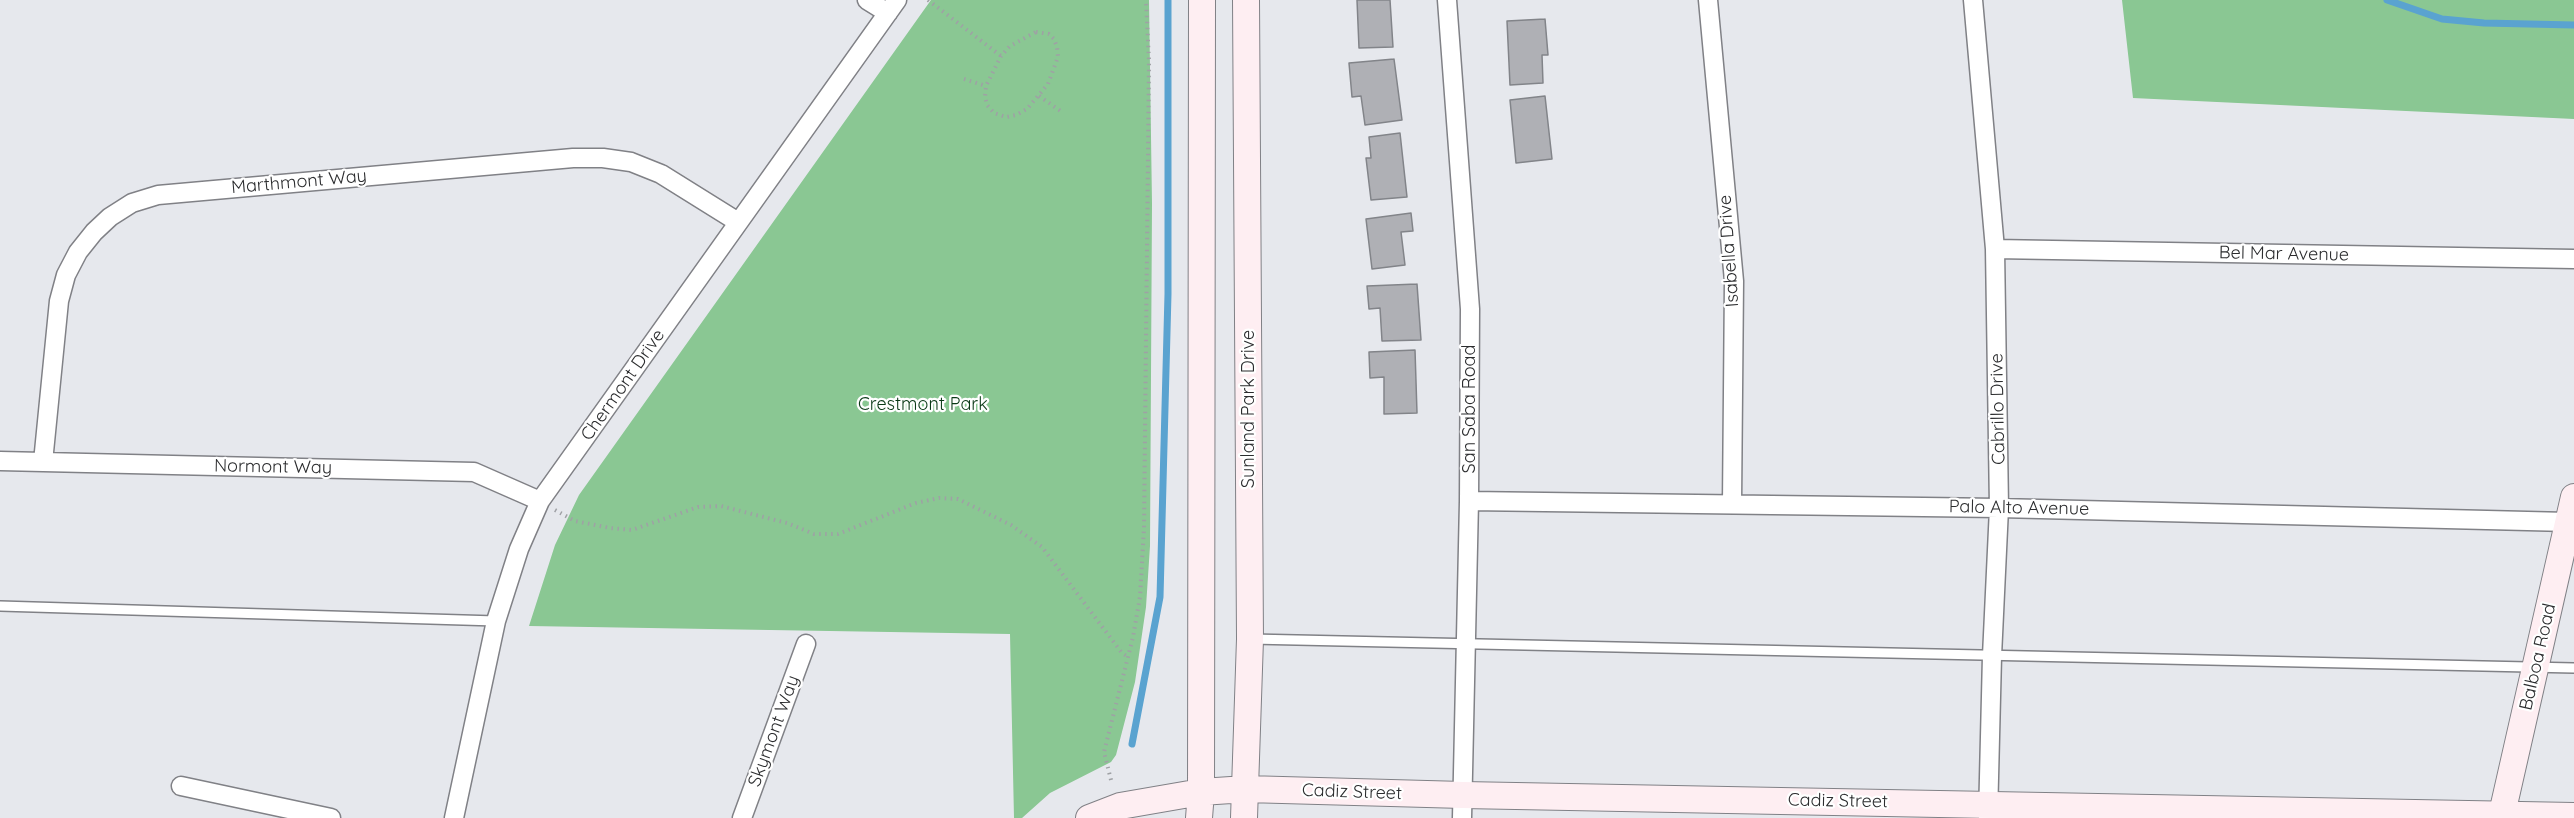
<!DOCTYPE html>
<html>
<head>
<meta charset="utf-8">
<style>
	body { margin:0 }
	canvas { display:block; background:#e6e8ed }
</style>
</head>
<body>
<canvas width="2574" height="818"></canvas>
<script>
const context = document.querySelector('canvas').getContext('2d');
context.lineJoin = 'round';
function fillPath(path, color) {
  context.fillStyle = color;
  context.fill(path, 'evenodd');
}
function toPath(rows) {
  const path = new Path2D();
  for (const r of rows) {
    path.moveTo(r[0], r[1]);
    for (let i = 2; i < r.length; i += 2) path.lineTo(r[i], r[i + 1]);
  }
  return path;
}
function trace(path, color, width, dash) {
  context.strokeStyle = color;
  context.lineWidth = width;
  context.lineCap = dash ? 'butt' : 'round';
  context.setLineDash(dash || []);
  context.stroke(path);
}
function drawText(font, color, halo, rows, align = 'center') {
  context.font = font + ' Quicksand,sans-serif';
  context.lineWidth = 4.5;
  context.setLineDash([]);
  context.textBaseline = 'middle';
  context.strokeStyle = halo;
  context.fillStyle = color;
  for (const [text, x, y, turn = 0] of rows) {
    context.save();
    context.translate(x, y);
    context.rotate((+turn || 0) * Math.PI / 180);
    context.textAlign = isNaN(turn) ? turn : align;
    if (halo) context.strokeText(text, 0, 0);
    context.fillText(text, 0, 0);
    context.restore();
  }
}
const green = toPath([
	[931,0,1149,0,1152,204,1150,546,1146,607,1135,682,1116,755,1111,762,1050,793,1022,818,1014,818,1010,634,529,626,555,545,579,495],
	[2122,0,2574,0,2574,119,2133,98]
]);
const stream = toPath([
	[2387,0,2442,19,2484,23,2574,25],
	[1132,744,1160,597,1168,294,1168,0]
]);
const building = toPath([
	[1357,0,1390,0,1393,47,1359,48,1357,0],
	[1545,19,1548,55,1542,55,1543,83,1510,85,1507,21,1545,19],
	[1394,59,1402,120,1365,125,1361,96,1352,97,1349,63,1394,59],
	[1545,96,1552,159,1516,163,1510,100,1545,96],
	[1400,133,1407,197,1371,200,1366,158,1371,158,1369,137,1400,133],
	[1411,213,1413,231,1401,232,1405,265,1372,269,1366,219,1411,213],
	[1417,284,1421,340,1382,341,1380,308,1369,309,1367,286,1417,284],
	[1415,350,1417,413,1384,414,1384,377,1370,378,1369,352,1415,350]
]);
const path = toPath([
	[928,0,1001,56],
	[1036,32,1049,34,1054,39,1057,47,1058,57,1048,84,1027,109,1016,115,1006,117,994,113,987,105,985,97,986,86,1001,56,1010,46,1036,32],
	[964,79,986,86],
	[1039,96,1062,112],
	[555,510,575,521,610,528,632,530,698,507,721,506,787,523,814,534,838,534,916,503,939,498,958,499,1011,525,1042,547,1122,653,1128,657],
	[1111,780,1104,752,1133,637,1140,597,1144,528,1149,61,1146,0]
]);
const lane = toPath([
	[0,606,496,621],
	[1251,639,2574,668]
]);
const street = toPath([
	[867,0,888,13],
	[1447,0,1470,309,1469,501,1462,818],
	[1708,0,1734,281,1732,503],
	[1973,0,1995,249,1999,508,1992,656,1988,818],
	[1995,249,2574,259],
	[0,461,474,472,540,501],
	[43,462,59,301,66,275,78,252,94,232,110,217,132,203,158,195,573,158,603,158,631,162,661,174,738,222],
	[1469,501,1999,508,2568,522],
	[181,786,331,818],
	[454,818,496,621,519,549,540,501,897,0],
	[742,818,806,644]
]);
const secondary = toPath([
	[1089,818,1120,806,1201,792,1246,789,1463,795,2574,816],
	[1199,818,1201,792,1202,0],
	[1244,818,1250,639,1246,0],
	[2501,818,2574,497]
]);
const streetNames = [
	["Marthmont Way",299,182,-5],
	["Isabella Drive",1729,251,-94],
	["Bel Mar Avenue",2284,254,1],
	["Chermont Drive",623,385,-55],
	["Sunland Park Drive",1249,409,-90],
	["San Saba Road",1470,409,-90],
	["Cabrillo Drive",1998,409,-91],
	["Normont Way",273,467,1],
	["Palo Alto Avenue",2019,508,1],
	["Balboa Road",2538,657,-77],
	["Skymont Way",774,731,-70],
	["Cadiz Street",1352,792,2],
	["Cadiz Street",1838,801,1]
];
const parkNames = [
	["Crestmont Park",923,405]
];
fillPath(green, '#8ac793');
trace(stream, '#5aa3d0', 7);
fillPath(building, '#afb0b5');
trace(building, '#828489', 1.5);
trace(lane, '#808186', 12);
trace(street, '#808186', 21);
trace(secondary, '#808186', 28);
trace(path, '#9fa1a5', 4, [1.5, 4.5]);
trace(lane, '#fff', 9);
trace(street, '#fff', 18);
trace(secondary, '#feeef2', 26);
drawText('18px', '#2b2c2e', '#fff', streetNames);
drawText('18px', '#0a3916', '#fff', parkNames);
</script>
</body>
</html>
